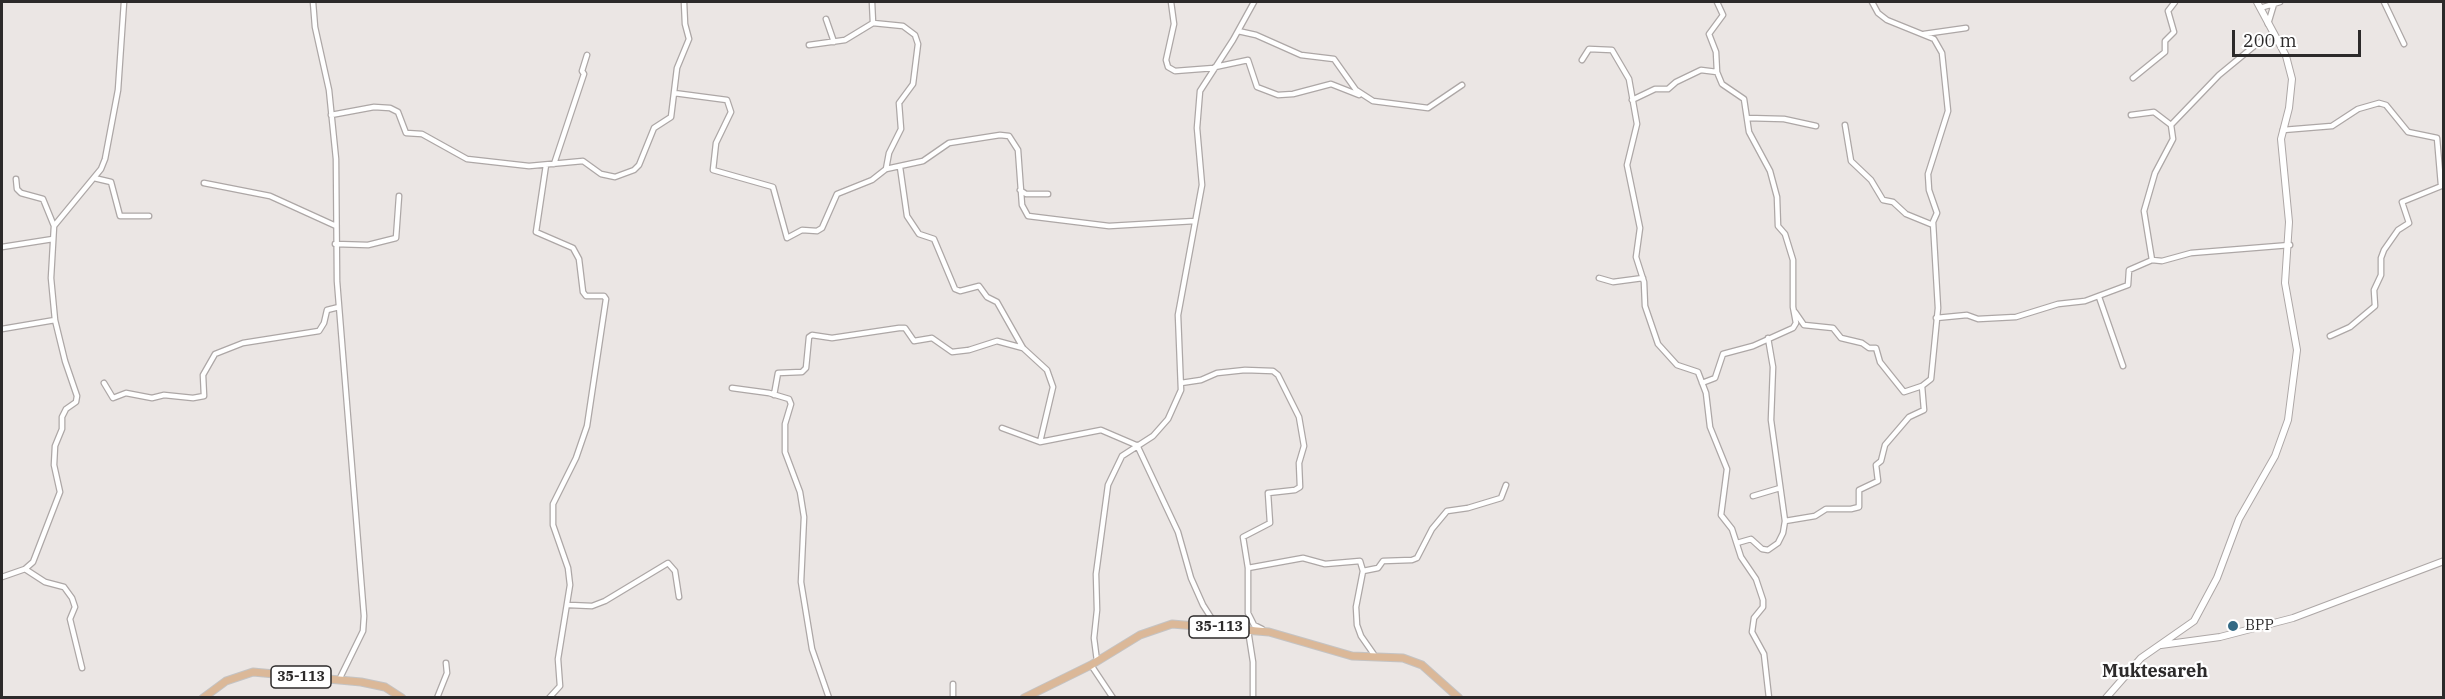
<!DOCTYPE html>
<html>
<head>
<meta charset="utf-8">
<style>
	body { margin:0 }
	#map { position:relative; width:2445px; height:699px; overflow:hidden; background:#ebe6e4; font-family:"IBM Plex Serif",serif }
	canvas { display:block }
	.frame { position:absolute; inset:0; border:3px solid #2c2a2a; pointer-events:none }
	.scale { position:absolute; left:2232px; top:30px; width:129px; height:27px; box-sizing:border-box; border:3px solid #2c2a2a; border-top:0; padding-left:8px; font-size:18px; line-height:21px; white-space:nowrap; color:#2c2a2a; -webkit-text-stroke:4px #fff; paint-order:stroke }
</style>
</head>
<body>
<div id="map">
<canvas width="2445" height="699"></canvas>
<div class="frame"></div>
<div class="scale">200 m</div>
</div>
<script>
const context = document.querySelector('canvas').getContext('2d');
context.lineJoin = 'round';
function toPath(rows) {
  const path = new Path2D();
  for (const r of rows) {
    path.moveTo(r[0], r[1]);
    for (let i = 2; i < r.length; i += 2) path.lineTo(r[i], r[i + 1]);
  }
  return path;
}
function trace(path, color, width, dash) {
  context.strokeStyle = color;
  context.lineWidth = width;
  context.lineCap = dash ? 'butt' : 'round';
  context.setLineDash(dash || []);
  context.stroke(path);
}
function drawText(font, color, halo, rows, align = 'center') {
  context.font = font + ' "IBM Plex Serif",serif';
  context.lineWidth = 4.5;
  context.setLineDash([]);
  context.textBaseline = 'middle';
  context.strokeStyle = halo;
  context.fillStyle = color;
  for (const [text, x, y, turn = 0] of rows) {
    context.save();
    context.translate(x, y);
    context.rotate((+turn || 0) * Math.PI / 180);
    context.textAlign = isNaN(turn) ? turn : align;
    if (halo) context.strokeText(text, 0, 0);
    context.fillText(text, 0, 0);
    context.restore();
  }
}
const street = toPath([
	[313,2,315,27,329,90,336,159,337,281,364,616,363,631,339,680],
	[872,2,873,23,903,26,915,35,918,44,913,84,899,103,901,129,889,153,886,169],
	[1171,2,1174,24,1166,60,1168,67,1175,71,1214,68],
	[2384,2,2404,44],
	[2260,8,2280,2],
	[826,19,834,42],
	[2268,24,2274,4],
	[1238,31,1256,35,1301,55,1334,59,1356,90,1373,101,1428,108,1462,85],
	[1924,34,1966,28],
	[809,45,845,40,873,23],
	[1582,60,1589,49,1612,50,1629,79,1637,124,1627,165,1640,228,1636,257,1644,282,1645,306,1658,344,1677,365,1698,372,1706,393,1710,427,1727,469,1721,515,1732,529,1741,557,1756,579,1763,600,1763,607,1754,618,1752,632,1764,654,1769,698],
	[1215,67,1248,60,1257,87,1278,95,1293,94,1331,84,1359,95],
	[2133,78,2165,52,2165,41,2174,32,2168,11,2175,2],
	[674,93,727,100,731,112,716,143,713,170,773,187,787,238,802,230,817,231,822,228,837,194,872,180,886,169,923,161,949,143,1000,135,1009,136,1018,150,1022,205,1028,216,1109,226,1195,221],
	[1632,100,1655,89,1668,89,1676,82,1701,70,1717,72],
	[331,115,374,107,390,108,398,112,406,133,422,134,467,159,529,166,583,161,601,174,615,177,634,170,639,165,654,128,671,117,677,68,689,39,685,24,684,2],
	[2131,115,2154,112,2171,125],
	[1747,118,1784,119,1816,126],
	[1845,125,1851,161,1871,180,1883,200,1893,202,1906,214,1933,225],
	[2283,130,2332,126,2358,109,2379,103,2386,105,2408,132,2437,138,2441,185],
	[554,164,584,74,582,71,587,55],
	[546,165,536,232,573,248,579,259,583,292,586,296,604,296,606,299,587,426,576,458,553,504,553,525,568,568,570,585,558,659,560,686,549,698],
	[900,167,907,216,919,234,934,239,955,289,960,291,979,286,987,297,997,302,1023,348,1047,370,1053,387,1040,442],
	[94,178,111,182,120,216,149,216],
	[16,179,17,189,21,193,43,199,54,226],
	[204,183,270,196,336,226],
	[1020,190,1026,194,1048,194],
	[335,244,368,245,396,238,399,196],
	[2,247,53,239],
	[2152,260,2162,261,2191,253,2290,245],
	[1599,278,1613,282,1643,278],
	[2099,297,2123,366],
	[1795,312,1804,325,1833,328,1841,338,1862,343,1869,348,1876,348,1880,362,1904,392,1922,386],
	[1936,318,1967,315,1978,319,2016,317,2058,304,2085,301,2128,285,2129,270,2152,260,2144,211,2155,173,2173,139,2171,125,2219,75,2253,47,2274,33],
	[2,329,55,320],
	[2330,336,2350,327,2375,306,2374,290,2381,275,2381,258,2384,250,2398,230,2409,223,2402,202,2444,185],
	[104,383,113,398,126,393,152,398,164,395,193,398,204,396,203,375,215,354,243,343,319,331,324,323,327,310,339,307],
	[1181,383,1201,380,1217,373,1245,370,1273,371,1278,375,1299,417,1304,446,1299,463,1300,487,1295,490,1268,493,1270,523,1243,537,1248,568,1248,613,1254,625,1262,629],
	[1702,383,1715,378,1723,354,1753,346,1793,328,1796,323,1793,307,1793,260,1785,234,1778,226,1777,197,1770,171,1749,132,1744,99,1722,84,1717,72,1716,52,1709,34,1723,15,1717,2],
	[732,388,769,393,789,399,791,404,785,424,785,452,800,492,804,517,801,582,812,649,829,698],
	[774,395,778,373,802,372,806,368,809,337,812,335,832,338,899,328,905,328,914,341,932,338,952,352,969,350,997,341,1023,348],
	[1002,428,1040,442,1101,430,1136,445],
	[1137,445,1178,532,1191,578,1203,605,1217,627],
	[1753,496,1780,488],
	[1785,521,1815,516,1826,509,1851,509,1859,507,1859,490,1878,481,1876,465,1881,461,1885,445,1909,417,1924,410,1922,386,1931,379,1938,308,1933,222,1937,213,1929,190,1928,174,1948,111,1942,53,1934,39,1887,20,1878,13,1872,2],
	[1737,543,1751,539,1762,549,1768,550,1778,543,1783,533,1785,521,1771,420,1773,367,1768,338],
	[1248,568,1303,558,1325,564,1360,561,1363,571],
	[25,569,45,582,64,587,72,598,75,607,70,619,82,668],
	[2,577,25,569,33,562,60,492,54,465,55,446,62,429,62,417,66,409,76,402,77,396,65,361,55,320,51,278,54,226,101,169,105,159,118,90,124,2],
	[569,605,592,606,605,601,668,563,675,571,679,597],
	[1248,630,1253,662,1253,698],
	[1375,656,1361,636,1357,625,1356,607,1363,571,1378,568,1383,561,1412,560,1417,558,1432,529,1447,511,1468,508,1501,498,1506,485],
	[1097,661,1094,638,1097,610,1096,574,1108,485,1122,456,1153,436,1168,419,1181,390,1178,315,1202,185,1197,128,1200,91,1233,40,1254,2],
	[1091,665,1113,698],
	[437,698,447,673,446,663],
	[953,698,953,684]
]);
const secondary = toPath([
	[2161,645,2220,637,2293,618,2444,561],
	[2106,698,2141,658,2194,621,2217,578,2239,519,2275,456,2288,420,2297,350,2285,283,2289,222,2281,139,2289,108,2292,79,2286,56,2257,2]
]);
const primary = toPath([
	[203,698,226,681,253,672,361,682,385,687,402,698],
	[1024,698,1091,665,1140,635,1172,624,1269,632,1352,656,1403,658,1422,665,1459,698]
]);
const markers = [
	[2233,626,6,"#336984"]
];
const shields = [
	[1219,627,60],
	[301,677,60]
];
const shieldNames = [
	["35-113",1219,627],
	["35-113",301,677]
];
const poiNames = [
	["BPP",2245,626]
];
const quarterNames = [
	["Muktesareh",2155,672]
];
trace(street, '#ada7a6', 7);
trace(secondary, '#ada7a6', 8);
trace(primary, '#c4c3c3', 9);
trace(street, '#fff', 4.5);
trace(secondary, '#fff', 6);
trace(primary, '#dbb898', 7);
for (const [x, y, r, color] of markers) {
  const dot = new Path2D();
  dot.arc(x, y, r, 0, 2 * Math.PI);
  context.fillStyle = color;
  context.fill(dot);
  trace(dot, '#fff', 2);
}
for (const [x, y, w] of shields) {
  const box = new Path2D();
  box.roundRect(x - w / 2, y - 11, w, 22, 4.5);
  context.fillStyle = '#fff';
  context.fill(box);
  trace(box, '#2c2a2a', 1.5);
}
drawText('bold 14px', '#2c2a2a', null, shieldNames);
drawText('15px', '#2c2a2a', '#fff', poiNames, 'left');
drawText('bold 18px', '#2c2a2a', '#fff', quarterNames);
</script>
</body>
</html>
